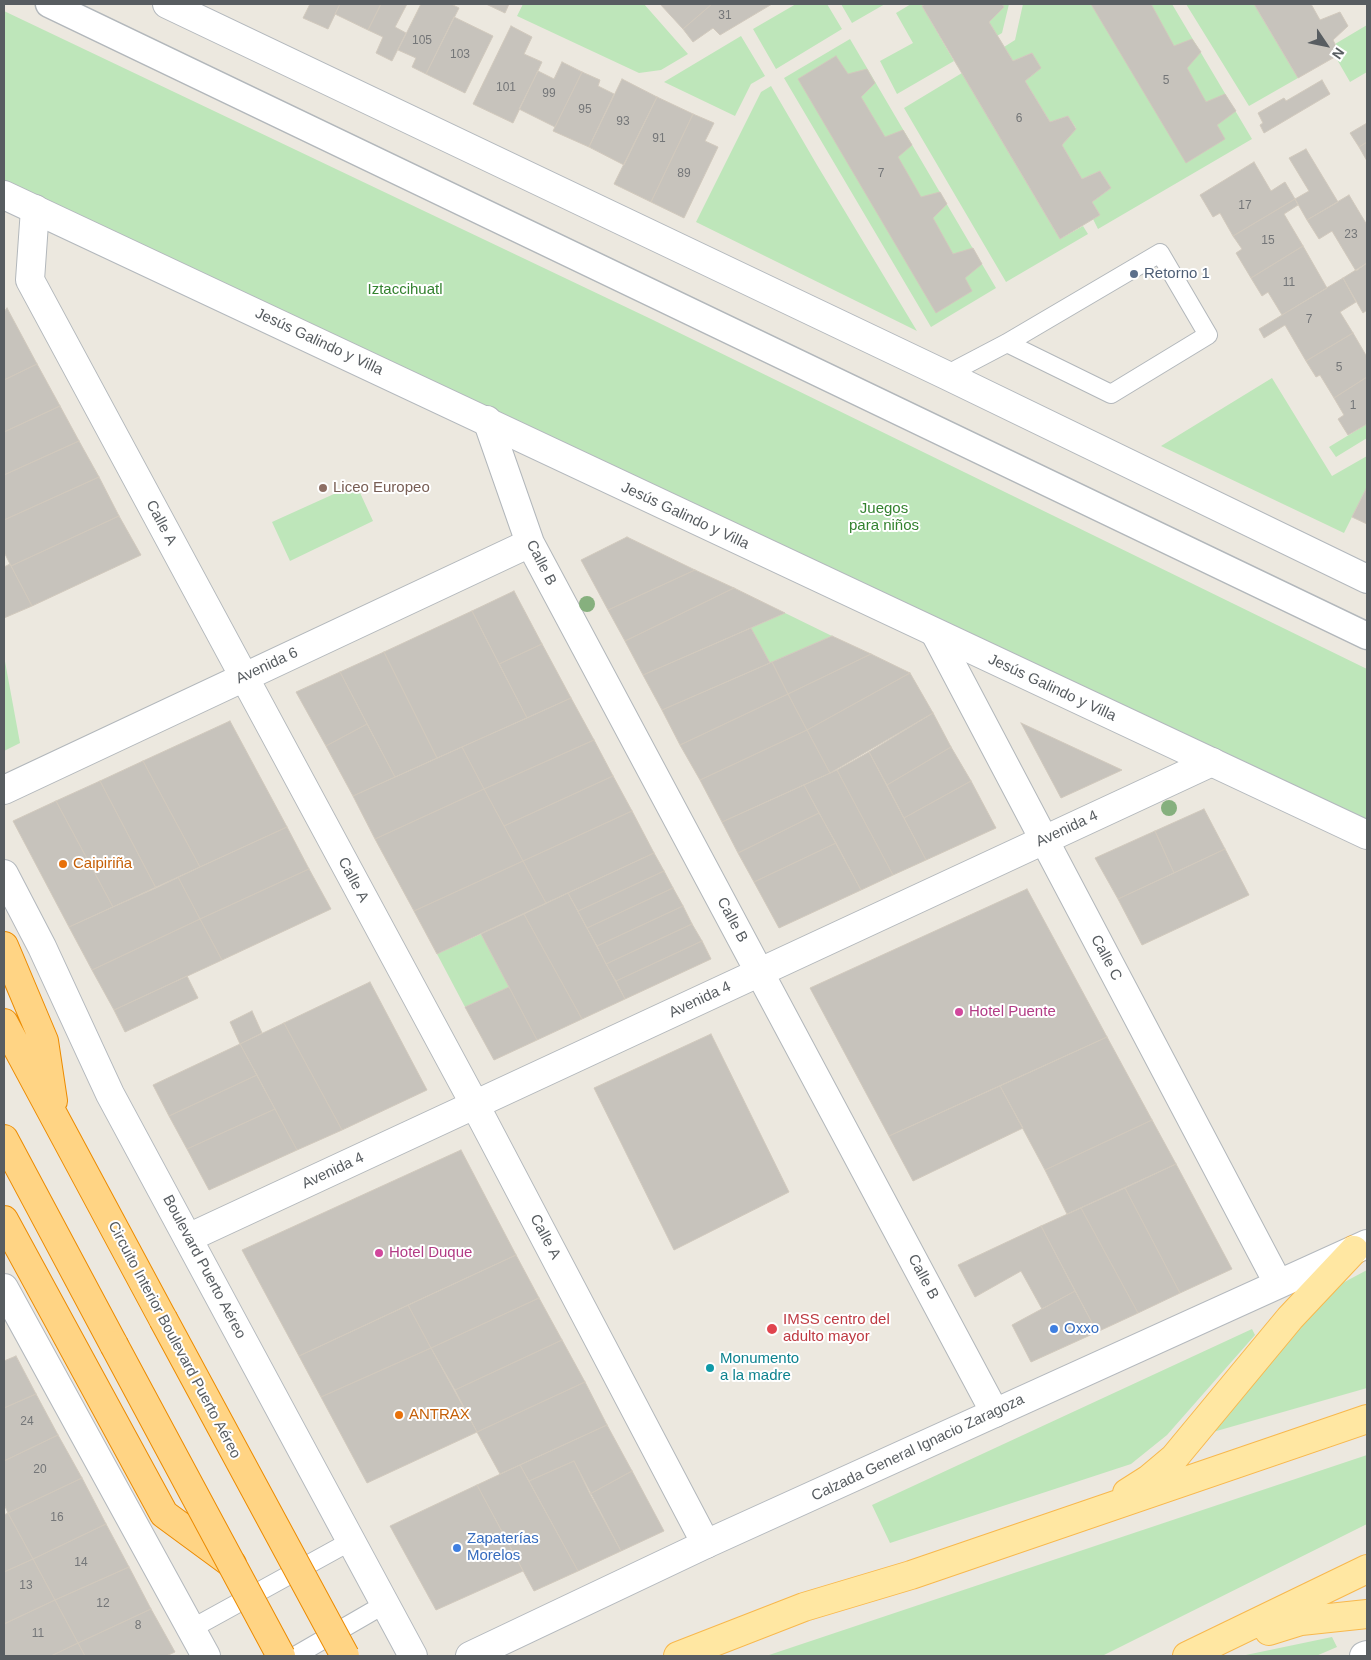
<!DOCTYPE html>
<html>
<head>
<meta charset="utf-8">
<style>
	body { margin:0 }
	#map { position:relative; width:1371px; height:1660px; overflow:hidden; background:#ece8df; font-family:Arial,sans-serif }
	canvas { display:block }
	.frame { position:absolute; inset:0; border:5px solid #585d61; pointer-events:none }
	.north { position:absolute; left:1301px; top:20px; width:50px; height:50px; -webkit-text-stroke:4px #fff; paint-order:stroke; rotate:124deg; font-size:14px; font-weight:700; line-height:20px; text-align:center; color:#585d61 }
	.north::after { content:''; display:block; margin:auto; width:18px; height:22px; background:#585d61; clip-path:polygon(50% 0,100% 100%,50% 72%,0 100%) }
</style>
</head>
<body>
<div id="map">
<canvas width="1371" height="1660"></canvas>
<div class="frame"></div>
<div class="north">N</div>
</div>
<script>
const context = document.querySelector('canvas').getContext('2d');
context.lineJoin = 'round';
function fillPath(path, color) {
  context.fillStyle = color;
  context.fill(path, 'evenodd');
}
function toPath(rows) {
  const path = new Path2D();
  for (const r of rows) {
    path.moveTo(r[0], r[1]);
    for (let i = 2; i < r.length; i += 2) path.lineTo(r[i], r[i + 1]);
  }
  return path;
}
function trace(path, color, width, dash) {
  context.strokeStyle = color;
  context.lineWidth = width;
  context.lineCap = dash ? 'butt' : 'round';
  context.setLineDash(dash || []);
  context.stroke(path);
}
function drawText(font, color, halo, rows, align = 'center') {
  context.font = font + ' Arial,sans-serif';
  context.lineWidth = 4;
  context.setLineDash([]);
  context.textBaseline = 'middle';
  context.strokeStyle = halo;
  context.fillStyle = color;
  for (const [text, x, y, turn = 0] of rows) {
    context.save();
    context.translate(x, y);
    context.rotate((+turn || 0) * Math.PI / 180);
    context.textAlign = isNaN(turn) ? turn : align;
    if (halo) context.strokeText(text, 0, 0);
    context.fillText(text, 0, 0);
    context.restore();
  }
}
const green = toPath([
	[523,4,644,4,688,54,661,70,639,73,517,16],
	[796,4,827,4,842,29,776,69,753,29],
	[841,4,885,4,852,23],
	[911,4,925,4,922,6,954,61,897,94,880,61,913,43,896,13],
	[1002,4,1009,4,1002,33,997,36,989,22,1004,7],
	[1023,4,1172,4,1252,139,1098,229,1093,219,1100,215,1092,202,1111,188,1100,171,1082,179,1062,145,1076,128,1068,116,1050,122,1025,81,1040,68,1032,53,1013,61,1004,47,1015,40],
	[1186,4,1254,4,1298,78,1249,106],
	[4,11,651,319,1367,669,1367,825,4,185],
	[1367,25,1367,72,1350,82,1335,56,1340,54,1335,44],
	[741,36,765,76,751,84,735,116,664,82],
	[850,39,996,288,931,327,784,78],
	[962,73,1060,239,1083,226,1088,234,1006,282,904,108],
	[771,86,817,165,917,331,696,222,761,92],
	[1272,378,1332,476,1367,456,1367,487,1344,533,1161,446],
	[1367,424,1367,438,1336,457,1329,447],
	[356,484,373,521,290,561,272,522],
	[785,613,832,636,770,663,751,628],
	[4,656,20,743,4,751],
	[481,934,509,987,465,1007,437,954],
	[1367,1270,1367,1388,1199,1436,1337,1286],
	[1252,1329,1255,1335,1167,1435,1131,1464,890,1543,872,1505],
	[1367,1455,1367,1524,1102,1656,766,1656],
	[1332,1637,1337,1647,1316,1656,1241,1656]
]);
const building = toPath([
	[310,4,340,4,328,29,303,18,310,4],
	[340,4,381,4,368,30,335,14,340,4],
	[381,4,407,4,395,27,406,33,392,61,376,53,383,37,368,30,381,4],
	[421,4,451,4,459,8,426,74,412,67,416,58,398,50,421,4],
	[486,4,509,4,505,13,486,4],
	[660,4,712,4,683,29,660,4],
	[712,4,772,4,720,35,713,28,693,42,683,29,712,4],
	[925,4,1002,4,1004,7,989,22,1013,61,1032,53,1041,68,1025,81,1050,122,1068,116,1076,129,1062,145,1082,179,1100,171,1111,188,1092,202,1100,215,1060,239,922,6,925,4],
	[1091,4,1151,4,1174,46,1192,39,1201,52,1187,68,1206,102,1225,94,1236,111,1217,125,1225,139,1186,163,1091,4],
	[1254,4,1311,4,1320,20,1340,12,1348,26,1333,40,1340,54,1298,78,1254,4],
	[454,17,493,36,465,93,426,74,454,17],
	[511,26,532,37,524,54,542,62,513,123,473,104,511,26],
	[836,56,848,74,867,69,875,83,861,97,885,137,903,130,912,145,898,157,921,197,940,192,947,204,933,218,953,254,973,248,982,264,965,278,972,291,936,313,798,79,836,56],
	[562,62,582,72,555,127,519,109,538,71,554,79,562,62],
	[582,72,600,80,598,86,614,94,589,147,553,131,582,72],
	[622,79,657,97,624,165,589,147,622,79],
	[1322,80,1330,94,1264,133,1260,125,1263,123,1258,113,1284,98,1286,101,1322,80],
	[657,97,693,114,651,202,614,184,657,97],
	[693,114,714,123,705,141,718,147,684,218,651,202,693,114],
	[1367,123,1367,142,1359,147,1350,133,1367,123],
	[1367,142,1367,161,1359,147,1367,142],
	[1306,149,1338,202,1307,220,1295,199,1309,191,1289,158,1306,149],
	[1254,162,1271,191,1285,182,1295,199,1233,236,1220,213,1213,217,1200,195,1254,162],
	[1349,195,1367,225,1367,263,1356,271,1332,231,1319,239,1307,220,1349,195],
	[1295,199,1298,205,1284,214,1303,246,1251,278,1236,253,1242,249,1233,236,1295,199],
	[1303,246,1327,288,1282,315,1268,292,1262,296,1251,278,1303,246],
	[1367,263,1367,310,1363,313,1343,278,1367,263],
	[1343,278,1356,302,1340,312,1353,333,1306,361,1285,325,1264,338,1259,329,1343,278],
	[7,308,37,364,4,380,4,312,7,308],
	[1353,333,1367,357,1367,377,1334,398,1320,375,1316,377,1306,361,1353,333],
	[37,364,60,406,4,432,4,380,37,364],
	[1367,377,1367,424,1348,435,1338,419,1344,415,1334,398,1367,377],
	[60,406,79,441,4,475,4,432,60,406],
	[79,441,99,477,4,520,4,475,79,441],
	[99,477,119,516,11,566,4,552,4,520,99,477],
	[1367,487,1367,524,1352,517,1367,487],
	[119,516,141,555,32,606,11,566,119,516],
	[627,537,695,570,608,610,581,560,627,537],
	[10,564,32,606,4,618,4,567,10,564],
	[695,570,734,588,625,641,608,610,695,570],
	[734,588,785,613,643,675,625,641,734,588],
	[514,591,542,644,499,664,472,611,514,591],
	[472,611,527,718,437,758,384,652,472,611],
	[751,628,770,663,662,710,643,675,751,628],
	[832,636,871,654,788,694,772,662,832,636],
	[542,644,571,698,527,718,499,664,542,644],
	[384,652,437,758,395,777,340,672,384,652],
	[871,654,910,673,807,730,788,694,871,654],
	[772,662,788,694,680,745,662,710,772,662],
	[340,672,367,724,326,746,296,692,340,672],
	[910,673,933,713,830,773,807,730,910,673],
	[788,694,807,730,700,780,680,745,788,694],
	[571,698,594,740,484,789,462,747,571,698],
	[933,713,951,747,887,785,869,752,933,713],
	[230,721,287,827,200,867,143,761,230,721],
	[1021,723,1122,770,1061,798,1021,723],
	[367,724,395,777,353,796,326,746,367,724],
	[807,730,830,773,722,822,700,780,807,730],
	[594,740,613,776,504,826,484,789,594,740],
	[462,747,484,789,375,839,353,796,462,747],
	[951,747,971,781,904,818,887,785,951,747],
	[869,752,926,860,893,875,837,770,869,752],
	[143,761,200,867,156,888,100,781,143,761],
	[837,770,893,875,861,890,804,785,837,770],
	[613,776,632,811,523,861,504,826,613,776],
	[100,781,156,888,113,907,56,801,100,781],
	[971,781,996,828,926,860,904,818,971,781],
	[804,785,819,813,738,853,722,822,804,785],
	[484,789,523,861,414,911,375,839,484,789],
	[56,801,113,907,69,927,13,821,56,801],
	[1204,809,1225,849,1174,873,1155,831,1204,809],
	[632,811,654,853,546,903,523,861,632,811],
	[819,813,836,843,754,882,738,853,819,813],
	[287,827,309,869,200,919,178,877,287,827],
	[1155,831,1174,873,1118,899,1095,858,1155,831],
	[836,843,861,890,779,928,754,882,836,843],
	[1225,849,1249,895,1142,945,1118,899,1225,849],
	[654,853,664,871,578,911,568,893,654,853],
	[523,861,546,903,437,954,414,911,523,861],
	[309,869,331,909,222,960,200,919,309,869],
	[664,871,673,888,587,928,578,911,664,871],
	[178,877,200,919,92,970,69,927,178,877],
	[673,888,683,906,597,946,587,928,673,888],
	[1027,889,1107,1037,889,1136,810,988,1027,889],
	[568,893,625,999,582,1019,524,914,568,893],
	[683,906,692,924,606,964,597,946,683,906],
	[524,914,582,1019,537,1040,481,934,524,914],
	[200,919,222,960,114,1010,92,970,200,919],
	[692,924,702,941,616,981,606,964,692,924],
	[702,941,711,959,625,999,616,981,702,941],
	[187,976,198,998,125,1032,114,1010,187,976],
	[370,982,427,1090,342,1130,284,1023,370,982],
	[509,987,537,1040,494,1060,465,1007,509,987],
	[252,1011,262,1033,240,1044,230,1022,252,1011],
	[284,1023,342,1130,297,1150,240,1044,284,1023],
	[711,1034,789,1192,674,1250,594,1088,711,1034],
	[1107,1037,1152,1120,1045,1170,1000,1086,1107,1037],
	[240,1044,257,1075,169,1116,153,1085,240,1044],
	[257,1075,275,1109,187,1149,169,1116,257,1075],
	[1000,1086,1023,1128,913,1181,889,1136,1000,1086],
	[275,1109,297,1150,209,1190,187,1149,275,1109],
	[1152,1120,1176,1164,1067,1214,1045,1170,1152,1120],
	[461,1150,516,1255,299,1356,242,1250,461,1150],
	[1176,1164,1232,1269,1180,1293,1125,1188,1176,1164],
	[1125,1188,1180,1293,1138,1313,1081,1208,1125,1188],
	[1081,1208,1138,1313,1097,1332,1041,1226,1081,1208],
	[1041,1226,1075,1291,1042,1309,1021,1271,975,1297,958,1265,1041,1226],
	[516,1255,539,1298,431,1348,408,1305,516,1255],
	[1075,1291,1097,1332,1031,1362,1012,1325,1075,1291],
	[539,1298,562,1340,455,1390,431,1348,539,1298],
	[408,1305,431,1348,321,1397,299,1356,408,1305],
	[562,1340,585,1382,477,1432,455,1390,562,1340],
	[431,1348,477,1432,367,1483,321,1397,431,1348],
	[16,1356,36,1394,4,1408,4,1361,16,1356],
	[585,1382,607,1425,500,1474,477,1432,585,1382],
	[36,1394,58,1435,4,1461,4,1408,36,1394],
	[607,1425,632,1471,590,1494,574,1461,529,1481,520,1465,607,1425],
	[58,1435,82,1478,8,1513,4,1504,4,1461,58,1435],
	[574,1461,621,1551,578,1571,529,1481,574,1461],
	[520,1465,578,1571,534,1591,477,1485,520,1465],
	[632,1471,664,1531,621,1551,590,1494,632,1471],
	[82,1478,106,1524,33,1559,8,1513,82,1478],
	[477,1485,523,1571,436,1610,390,1526,477,1485],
	[8,1513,33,1559,4,1572,4,1515,8,1513],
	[106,1524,129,1567,55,1600,33,1559,106,1524],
	[33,1559,55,1600,4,1624,4,1572,33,1559],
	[129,1567,151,1609,78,1643,55,1600,129,1567],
	[55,1600,78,1643,51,1656,4,1656,4,1624,55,1600],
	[151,1609,175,1652,166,1656,85,1656,78,1643,151,1609],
	[78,1643,85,1656,51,1656,78,1643]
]);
const service = toPath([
	[946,375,1007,343,1160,253,1208,335,1111,394,1007,343],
	[191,1629,351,1541],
	[295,1656,385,1604]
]);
const pedestrian = toPath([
	[49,4,1367,636]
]);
const minor = toPath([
	[35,209,30,280,475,1105,706,1544],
	[487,420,530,543,995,1413],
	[935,633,1278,1283],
	[4,790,530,543],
	[188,1238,1212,762]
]);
const secondary = toPath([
	[167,4,946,375,1367,579],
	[4,195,1367,835],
	[4,874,42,947,110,1094,413,1656],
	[4,1288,206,1656],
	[470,1656,706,1544,1367,1244],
	[1364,1656,1367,1655]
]);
const primary = toPath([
	[1127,1493,1149,1479,1174,1458,1290,1318,1354,1250],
	[1269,1631,1301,1621,1367,1614],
	[678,1656,804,1607,911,1575,1367,1419],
	[1187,1656,1367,1569]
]);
const motorway = toPath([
	[4,946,44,1041,53,1101],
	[4,1023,163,1319],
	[4,1139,114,1345],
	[4,1220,164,1514,232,1564]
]);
const motorwayBridge = toPath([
	[163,1319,345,1656],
	[114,1345,281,1656]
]);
const trees = [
	[587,604],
	[1169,808]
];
const markers = [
	[1134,274,5,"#5c6f8a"],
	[323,488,5,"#8d6e63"],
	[63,864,5,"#e8710a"],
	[959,1012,5,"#d1479c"],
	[379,1253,5,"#d1479c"],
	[772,1329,6,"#e0444e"],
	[1054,1329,5,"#3f7fe0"],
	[710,1368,5,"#0f9aa8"],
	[399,1415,5,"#e8710a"],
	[457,1548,5,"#3f7fe0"]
];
const numberNames = [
	["31",725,16],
	["105",422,41],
	["103",460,55],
	["5",1166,81],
	["101",506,88],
	["99",549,94],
	["95",585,110],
	["6",1019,119],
	["93",623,122],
	["91",659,139],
	["89",684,174],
	["7",881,174],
	["17",1245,206],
	["23",1351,235],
	["15",1268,241],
	["11",1289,283],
	["7",1309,320],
	["5",1339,368],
	["1",1353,406],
	["24",27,1422],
	["20",40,1470],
	["16",57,1518],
	["14",81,1563],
	["13",26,1586],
	["12",103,1604],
	["8",138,1626],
	["11",38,1634]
];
const serviceNames = [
	["Retorno 1",1144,274]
];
const parkNames = [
	["Iztaccihuatl",405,290],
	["Juegos",884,509],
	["para niños",884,526]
];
const streetNames = [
	["Jesús Galindo y Villa",319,342,25],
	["Jesús Galindo y Villa",685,516,25],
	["Calle A",161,523,62],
	["Calle B",541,563,63],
	["Avenida 6",267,666,-25],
	["Jesús Galindo y Villa",1052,688,25],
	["Avenida 4",1067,829,-25],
	["Calle A",353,880,62],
	["Calle B",732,920,62],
	["Calle C",1106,958,62],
	["Avenida 4",700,1000,-25],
	["Avenida 4",333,1171,-25],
	["Calle A",545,1237,62],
	["Boulevard Puerto Aéreo",204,1267,62],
	["Calle B",923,1277,62],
	["Circuito Interior Boulevard Puerto Aéreo",174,1340,62],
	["Calzada General Ignacio Zaragoza",918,1448,-25]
];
const educationNames = [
	["Liceo Europeo",333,488]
];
const foodNames = [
	["Caipiriña",73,864],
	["ANTRAX",409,1415]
];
const hotelNames = [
	["Hotel Puente",969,1012],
	["Hotel Duque",389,1253]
];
const healthNames = [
	["IMSS centro del",783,1320],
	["adulto mayor",783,1337]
];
const shopNames = [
	["Oxxo",1064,1329],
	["Zapaterías",467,1539],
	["Morelos",467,1556]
];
const cultureNames = [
	["Monumento",720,1359],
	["a la madre",720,1376]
];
fillPath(green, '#bee6ba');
fillPath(building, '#c7c3bc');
trace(building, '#d1c9bd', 1);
trace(service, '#b2b7bb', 20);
trace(pedestrian, '#b2b7bb', 29);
trace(minor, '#b2b7bb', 30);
trace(secondary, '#b3b8bd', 30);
trace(primary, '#f8b84d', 30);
trace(motorway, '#ec8b00', 30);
trace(service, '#fff', 18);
trace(pedestrian, '#fff', 26);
trace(minor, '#fff', 28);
trace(secondary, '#fff', 28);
trace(primary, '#ffe7a2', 28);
trace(motorway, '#ffd484', 28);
trace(motorwayBridge, '#ec8b00', 30, []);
trace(motorwayBridge, '#ffd484', 28);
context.fillStyle = '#86b07e';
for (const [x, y] of trees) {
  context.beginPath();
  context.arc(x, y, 8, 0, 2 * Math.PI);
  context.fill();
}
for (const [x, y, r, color] of markers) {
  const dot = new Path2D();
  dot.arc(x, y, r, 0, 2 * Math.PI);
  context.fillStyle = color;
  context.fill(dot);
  trace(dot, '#fff', 2);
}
drawText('12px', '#747678', null, numberNames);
drawText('15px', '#4e5e75', '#fff', serviceNames, 'left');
drawText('15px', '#33822f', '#fff', parkNames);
drawText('15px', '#585d61', '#fff', streetNames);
drawText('15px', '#785e54', '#fff', educationNames, 'left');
drawText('15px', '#c56008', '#fff', foodNames, 'left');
drawText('15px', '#b23c85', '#fff', hotelNames, 'left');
drawText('15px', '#be3a42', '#fff', healthNames, 'left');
drawText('15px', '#366cbe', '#fff', shopNames, 'left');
drawText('15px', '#0d838f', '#fff', cultureNames, 'left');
</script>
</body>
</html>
